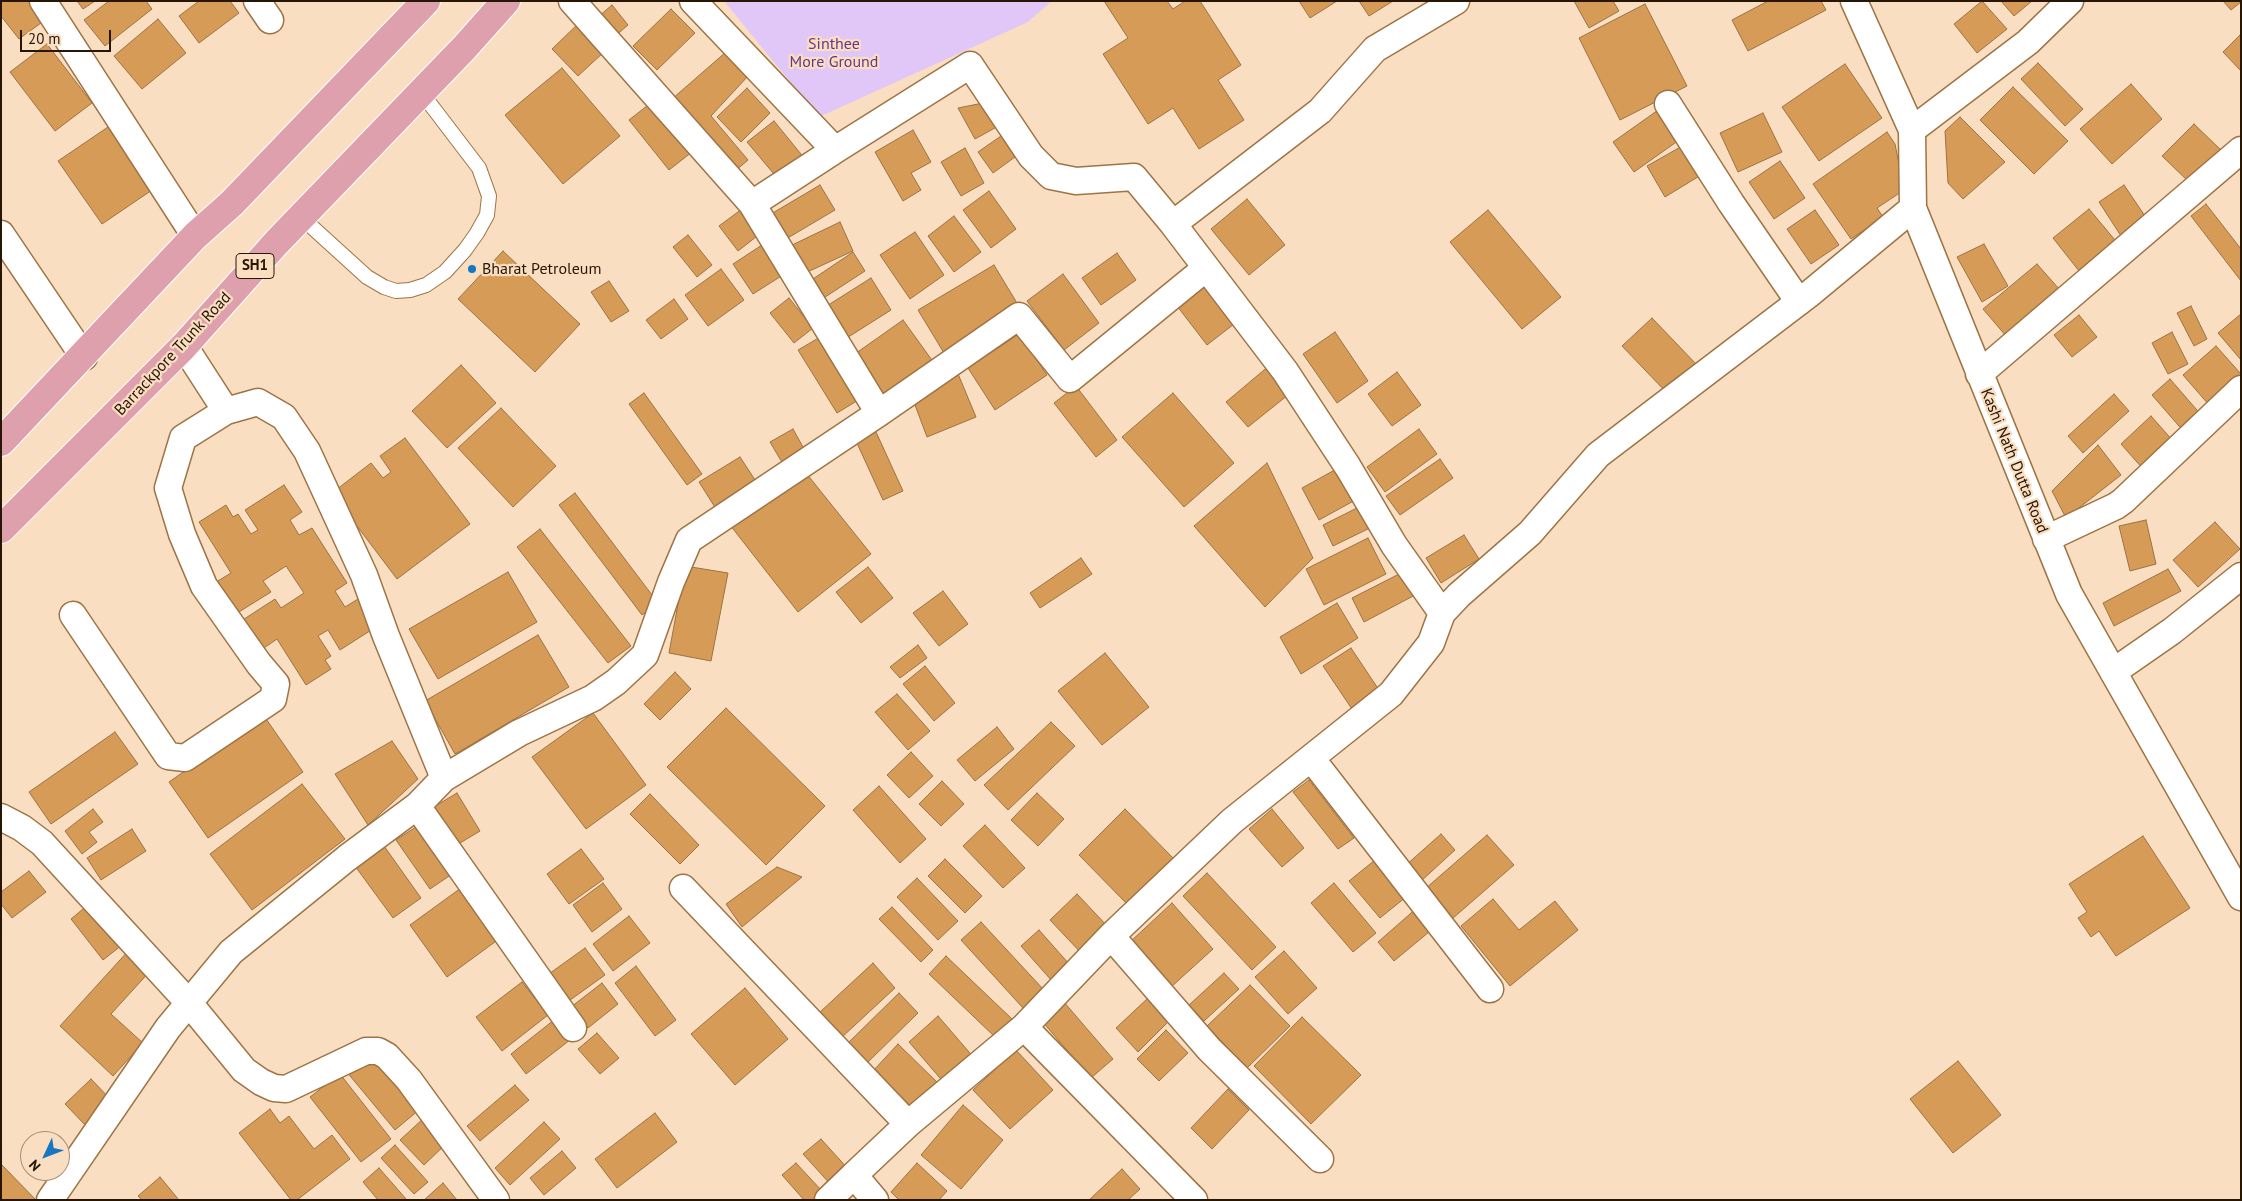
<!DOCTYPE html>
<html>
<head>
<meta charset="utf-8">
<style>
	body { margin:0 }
	#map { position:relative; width:2242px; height:1201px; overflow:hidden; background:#fadec1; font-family:"PT Sans",sans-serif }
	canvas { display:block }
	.frame { position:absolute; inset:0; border:2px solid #261603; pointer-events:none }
	.north { position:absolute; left:20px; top:1131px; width:50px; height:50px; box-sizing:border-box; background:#fadec1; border:1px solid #a58e75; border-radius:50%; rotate:227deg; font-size:14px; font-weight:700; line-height:20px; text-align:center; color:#261603 }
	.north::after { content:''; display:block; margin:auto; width:18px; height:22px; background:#1677c3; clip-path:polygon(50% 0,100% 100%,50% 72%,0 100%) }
	.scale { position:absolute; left:20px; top:30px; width:91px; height:22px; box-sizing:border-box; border:2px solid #261603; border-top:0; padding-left:6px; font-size:15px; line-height:18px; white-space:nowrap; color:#261603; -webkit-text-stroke:4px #fadec1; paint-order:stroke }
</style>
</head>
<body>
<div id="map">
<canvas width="2242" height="1201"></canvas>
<div class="frame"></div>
<div class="north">N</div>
<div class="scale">20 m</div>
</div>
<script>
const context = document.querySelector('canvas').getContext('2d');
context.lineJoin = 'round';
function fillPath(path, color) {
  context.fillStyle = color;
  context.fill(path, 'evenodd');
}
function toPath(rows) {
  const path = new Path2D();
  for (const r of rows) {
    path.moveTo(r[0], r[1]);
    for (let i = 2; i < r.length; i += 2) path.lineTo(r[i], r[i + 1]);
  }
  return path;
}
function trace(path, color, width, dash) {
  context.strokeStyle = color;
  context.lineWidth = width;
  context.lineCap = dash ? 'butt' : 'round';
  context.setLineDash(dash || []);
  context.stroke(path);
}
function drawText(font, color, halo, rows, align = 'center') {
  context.font = font + ' "PT Sans",sans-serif';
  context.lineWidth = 4.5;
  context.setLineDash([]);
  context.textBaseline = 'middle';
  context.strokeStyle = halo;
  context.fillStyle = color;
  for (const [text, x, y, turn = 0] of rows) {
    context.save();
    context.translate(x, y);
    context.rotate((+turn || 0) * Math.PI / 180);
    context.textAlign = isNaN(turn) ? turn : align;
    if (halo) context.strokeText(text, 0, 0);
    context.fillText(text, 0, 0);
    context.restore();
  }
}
const green = toPath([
	[724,1,1052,1,1028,22,819,117]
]);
const building = toPath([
	[1,1,30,1,45,20,19,39,1,16,1,1],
	[77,1,95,1,83,9,77,1],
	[109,1,146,1,152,9,105,46,84,20,109,1],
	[199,1,230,1,239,13,199,43,179,16,199,1],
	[1104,1,1167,1,1173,9,1185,1,1200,1,1241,65,1218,80,1244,120,1199,149,1173,108,1148,124,1103,54,1128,38,1104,1],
	[1299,1,1337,1,1310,18,1299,1],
	[1359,1,1393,1,1369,16,1359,1],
	[1574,1,1613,1,1619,11,1589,28,1574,1],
	[1768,1,1821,1,1826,10,1748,51,1732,20,1768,1],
	[1982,1,2007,29,1977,53,1954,24,1982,1],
	[2001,1,2032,1,2014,16,2001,1],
	[2223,1,2241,1,2241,2,2231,10,2223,1],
	[1645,4,1687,86,1620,120,1579,38,1645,4],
	[612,5,628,25,614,37,598,17,612,5],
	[671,9,695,33,657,70,633,46,671,9],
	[158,19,186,53,142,89,114,56,158,19],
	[579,23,605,51,578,76,552,49,579,23],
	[2240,35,2241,35,2241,71,2223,52,2240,35],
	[47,44,92,103,55,131,10,72,47,44],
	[726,52,749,75,711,116,748,160,734,172,672,99,726,52],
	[2038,63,2083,109,2065,126,2021,79,2038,63],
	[1845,64,1882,118,1819,161,1782,107,1845,64],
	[562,68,620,136,563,184,505,115,562,68],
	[2131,84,2162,119,2112,164,2080,129,2131,84],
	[2013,87,2068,141,2034,174,1980,120,2013,87],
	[747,88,770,113,741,142,717,117,747,88],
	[652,102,692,152,669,170,629,120,652,102],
	[983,103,1002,124,975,139,958,108,983,103],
	[1661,108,1682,138,1634,172,1613,142,1661,108],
	[1763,113,1782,152,1738,172,1720,133,1763,113],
	[1960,117,2005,162,1963,199,1948,183,1945,131,1960,117],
	[774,121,805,159,779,180,747,142,774,121],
	[2194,124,2222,151,2190,183,2162,156,2194,124],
	[111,125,155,188,102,224,58,161,111,125],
	[913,130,931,162,911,173,921,190,903,201,875,152,913,130],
	[1887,132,1895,144,1904,190,1877,208,1883,217,1851,239,1813,184,1887,132],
	[1001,136,1015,157,993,173,978,152,1001,136],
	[1684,145,1701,175,1665,197,1647,166,1684,145],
	[965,148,984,183,961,196,941,162,965,148],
	[1780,161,1805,198,1774,219,1749,182,1780,161],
	[820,185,835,210,786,239,771,214,820,185],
	[2124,185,2149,222,2123,239,2099,202,2124,185],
	[989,191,1016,229,991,248,963,210,989,191],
	[1247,199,1285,245,1249,275,1211,229,1247,199],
	[2206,204,2241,249,2241,281,2191,216,2206,204],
	[742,209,761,233,738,251,719,226,742,209],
	[2089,209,2120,246,2083,276,2053,238,2089,209],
	[1488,210,1561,297,1522,329,1450,242,1488,210],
	[1815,210,1839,245,1811,264,1787,229,1815,210],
	[954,216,981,252,954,272,928,236,954,216],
	[840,222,853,251,803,274,790,246,840,222],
	[915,232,944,275,910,299,880,255,915,232],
	[688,235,712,265,697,277,673,247,688,235],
	[765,243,786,273,753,294,733,264,765,243],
	[1984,244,2008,286,1982,302,1957,257,1984,244],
	[503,251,580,324,535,372,458,299,503,251],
	[853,252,865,271,819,301,807,283,853,252],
	[1117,253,1136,280,1101,305,1082,278,1117,253],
	[2037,264,2060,290,2006,336,1983,309,2037,264],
	[994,265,1020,308,944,353,918,310,994,265],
	[721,269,744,300,708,326,685,295,721,269],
	[1063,274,1099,323,1064,350,1027,301,1063,274],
	[871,278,891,310,842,341,822,309,871,278],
	[609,281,629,311,611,322,591,292,609,281],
	[1207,283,1238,321,1207,345,1177,306,1207,283],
	[789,298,813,328,794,343,770,313,789,298],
	[674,299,688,319,661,339,646,320,674,299],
	[2191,306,2207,339,2194,346,2177,313,2191,306],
	[2241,314,2241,360,2218,333,2241,314],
	[2079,315,2097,337,2072,357,2054,335,2079,315],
	[1652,318,1697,365,1667,393,1622,346,1652,318],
	[903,320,934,363,880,396,852,356,903,320],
	[1335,332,1368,381,1337,403,1303,354,1335,332],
	[2172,332,2188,364,2168,374,2152,343,2172,332],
	[1019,334,1047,375,995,410,968,368,1019,334],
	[822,336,860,399,837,413,798,350,822,336],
	[2216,346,2241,374,2241,379,2210,406,2183,375,2216,346],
	[461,365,496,403,447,448,412,411,461,365],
	[1270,365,1293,391,1248,427,1226,402,1270,365],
	[956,369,976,417,927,437,912,397,956,369],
	[1397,372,1421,405,1392,426,1368,394,1397,372],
	[2170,379,2203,417,2185,433,2152,395,2170,379],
	[1076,386,1117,440,1096,457,1054,403,1076,386],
	[644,393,702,474,687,485,629,404,644,393],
	[1173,393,1234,463,1184,507,1122,437,1173,393],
	[2114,394,2129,411,2083,453,2068,436,2114,394],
	[501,408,556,466,513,507,458,448,501,408],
	[2151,416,2174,442,2144,470,2121,444,2151,416],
	[793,429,808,456,786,469,770,442,793,429],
	[1419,429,1437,454,1385,492,1367,467,1419,429],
	[876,432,903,491,883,500,856,441,876,432],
	[405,438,470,524,397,579,332,493,371,463,383,478,391,472,380,456,405,438],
	[2098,445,2121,475,2066,518,2052,491,2098,445],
	[740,457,759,486,718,512,699,482,740,457],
	[1440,459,1453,478,1400,515,1386,496,1440,459],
	[1267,463,1313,558,1265,607,1194,526,1267,463],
	[1342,466,1359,498,1319,520,1302,488,1342,466],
	[802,468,871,554,798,612,730,525,802,468],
	[284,485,302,512,290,520,299,535,312,528,347,583,335,591,345,607,358,599,376,627,340,650,328,630,318,636,331,656,325,660,331,669,306,685,277,639,258,652,238,623,275,599,281,608,304,593,286,566,263,581,271,592,234,615,213,584,231,573,199,522,226,505,233,517,238,514,251,534,258,530,245,510,284,485],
	[575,493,658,603,642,615,559,505,575,493],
	[1363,505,1374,526,1333,546,1323,525,1363,505],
	[2146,520,2156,564,2130,571,2119,526,2146,520],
	[2215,522,2240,549,2198,587,2173,560,2215,522],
	[540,529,631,646,608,663,517,547,540,529],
	[1464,535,1479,559,1441,583,1426,558,1464,535],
	[1368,538,1386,574,1324,605,1306,569,1368,538],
	[1081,558,1092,574,1040,608,1030,593,1081,558],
	[685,566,728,573,711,661,669,653,685,566],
	[868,567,893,598,861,623,836,592,868,567],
	[2168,569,2181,591,2114,626,2103,603,2168,569],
	[1405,571,1417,594,1364,622,1352,598,1405,571],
	[508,572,537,622,438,679,409,629,508,572],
	[943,591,968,624,939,646,913,613,943,591],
	[1337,603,1358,638,1301,674,1280,637,1337,603],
	[538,635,569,687,455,754,425,701,538,635],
	[918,645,927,658,900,678,890,667,918,645],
	[1351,648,1381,693,1354,712,1323,666,1351,648],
	[1105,653,1149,707,1102,745,1058,691,1105,653],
	[925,666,955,703,934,721,903,684,925,666],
	[675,672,691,689,660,720,644,704,675,672],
	[897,694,930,731,908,750,875,712,897,694],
	[726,708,825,806,766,865,667,767,726,708],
	[593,713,646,785,586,829,532,757,593,713],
	[264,716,303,772,208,838,169,782,264,716],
	[1051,722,1075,746,1008,810,984,785,1051,722],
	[997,727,1014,749,975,781,957,760,997,727],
	[115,732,138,764,51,824,29,792,115,732],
	[392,741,418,779,368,825,335,774,392,741],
	[911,752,933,776,909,798,887,775,911,752],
	[1309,780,1354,838,1338,849,1293,792,1309,780],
	[942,781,964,804,941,826,919,804,942,781],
	[302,784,345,839,252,910,210,854,302,784],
	[879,786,926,839,900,863,853,810,879,786],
	[457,793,480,831,455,846,432,808,457,793],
	[1037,793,1064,819,1038,846,1011,820,1037,793],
	[650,794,699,845,680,864,630,814,650,794],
	[93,809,103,822,89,832,97,842,82,854,65,831,93,809],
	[1125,809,1173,858,1127,904,1079,855,1125,809],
	[1272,809,1304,848,1282,867,1249,829,1272,809],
	[422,823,455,872,430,889,396,840,422,823],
	[985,825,1025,868,1003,888,963,846,985,825],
	[132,829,146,851,101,880,87,858,132,829],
	[1441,834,1455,850,1420,882,1405,866,1441,834],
	[1487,835,1514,865,1452,919,1425,889,1487,835],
	[2143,836,2190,908,2116,956,2099,931,2091,937,2078,918,2087,912,2069,884,2143,836],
	[384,846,421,898,393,918,355,866,384,846],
	[581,849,604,879,569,904,547,874,581,849],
	[945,859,982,896,965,913,928,876,945,859],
	[1375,860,1406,897,1380,918,1349,881,1375,860],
	[777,867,802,877,742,927,726,904,777,867],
	[29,871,46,892,12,918,1,904,1,892,29,871],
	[1207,873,1276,947,1252,970,1183,896,1207,873],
	[917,878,958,921,938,940,897,897,917,878],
	[603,883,622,909,592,932,573,905,603,883],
	[1334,883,1376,933,1353,952,1311,903,1334,883],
	[461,888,499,939,447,977,410,925,461,888],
	[1077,894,1110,929,1083,955,1050,920,1077,894],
	[1493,899,1519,930,1555,901,1578,930,1510,986,1461,926,1493,899],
	[1172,903,1213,949,1170,988,1129,943,1172,903],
	[89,904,122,945,103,960,71,919,89,904],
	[892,907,933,950,921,962,879,919,892,907],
	[1418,907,1435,927,1394,961,1378,942,1418,907],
	[629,916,650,943,613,971,593,944,629,916],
	[981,922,1043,989,1023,1008,961,940,981,922],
	[1039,930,1070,965,1052,981,1021,946,1039,930],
	[585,948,605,975,566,1003,546,976,585,948],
	[130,949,152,969,111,1014,143,1043,113,1076,60,1026,130,949],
	[1284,951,1317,988,1288,1014,1255,977,1284,951],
	[946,956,1012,1019,995,1037,929,974,946,956],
	[873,963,895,988,841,1038,819,1013,873,963],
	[636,966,676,1020,655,1036,615,983,636,966],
	[1224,973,1239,989,1204,1021,1189,1005,1224,973],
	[522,982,548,1015,502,1051,476,1017,522,982],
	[602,983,618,1004,588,1028,571,1007,602,983],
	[1250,985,1290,1026,1247,1068,1207,1026,1250,985],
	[745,988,788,1039,735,1085,691,1034,745,988],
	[899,993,918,1013,866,1064,847,1044,899,993],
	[1148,998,1169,1021,1138,1052,1116,1028,1148,998],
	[1063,1001,1113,1059,1091,1078,1041,1020,1063,1001],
	[938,1016,975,1059,946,1085,909,1042,938,1016],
	[1302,1017,1361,1075,1311,1124,1254,1066,1302,1017],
	[554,1020,570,1040,526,1074,511,1054,554,1020],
	[1166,1030,1188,1053,1159,1081,1137,1059,1166,1030],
	[597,1033,619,1058,600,1074,578,1049,597,1033],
	[898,1044,940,1085,916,1111,873,1071,898,1044],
	[1016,1050,1053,1090,1010,1129,973,1090,1016,1050],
	[373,1060,420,1109,395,1130,346,1071,373,1060],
	[1958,1061,2001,1115,1953,1153,1910,1099,1958,1061],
	[340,1074,391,1139,361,1162,310,1097,340,1074],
	[91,1079,113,1102,87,1127,65,1104,91,1079],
	[515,1085,529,1100,480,1141,467,1126,515,1085],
	[1228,1089,1249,1110,1212,1149,1191,1128,1228,1089],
	[963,1105,1003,1140,961,1189,921,1155,963,1105],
	[270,1109,280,1123,289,1116,314,1149,332,1135,350,1159,297,1200,291,1200,239,1133,270,1109],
	[655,1113,677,1142,617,1188,595,1159,655,1113],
	[425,1117,448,1142,424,1165,400,1140,425,1117],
	[544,1122,560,1139,510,1185,495,1168,544,1122],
	[821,1139,849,1170,832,1186,803,1154,821,1139],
	[395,1145,428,1182,414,1194,381,1158,395,1145],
	[562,1151,576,1168,544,1195,530,1178,562,1151],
	[796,1163,822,1191,813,1200,804,1200,782,1175,796,1163],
	[917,1163,947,1191,939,1200,899,1200,891,1192,917,1163],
	[1,1164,36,1200,1,1200,1,1164],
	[379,1168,406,1199,406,1200,378,1200,363,1182,379,1168],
	[1122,1169,1140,1189,1128,1200,1089,1200,1122,1169],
	[160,1177,179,1200,142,1200,138,1196,160,1177],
	[443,1183,457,1200,424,1200,443,1183]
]);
const lane = toPath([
	[301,217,367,277,384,287,396,291,410,290,426,285,445,272,465,250,477,233,487,215,489,196,479,168,421,92]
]);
const street = toPath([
	[43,1,195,236],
	[257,1,270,20],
	[572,1,752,204,879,413],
	[693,1,835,150,970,65,1031,156,1051,176,1076,181,1134,177,1173,224],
	[1854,1,1912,130,1913,208,2069,594,2241,897],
	[1668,104,1731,203,1799,302],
	[1912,130,2028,42,2070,1],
	[752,204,835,150],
	[1,234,84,357],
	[184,346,226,411,258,402,284,417,307,451,364,575,386,636,444,778],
	[1979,374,2241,150],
	[2046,539,2116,506,2123,501,2241,389],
	[1442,613,1394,545,1348,467,1285,371,1173,224,1320,111,1375,49,1456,1],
	[73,615,168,756,185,758,273,699,276,684,259,664,204,586,182,534,168,488,183,438,226,411],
	[2113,672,2172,631,2241,576],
	[1311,758,1490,989],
	[417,806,573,1028],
	[1,817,22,828,42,843,189,1003,244,1070,261,1082,274,1088,286,1089,366,1051,378,1051,387,1056,409,1080,496,1200],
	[683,888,908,1124],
	[1111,936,1209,1049,1320,1159],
	[1024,1027,1194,1200],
	[50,1200,168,1028,231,952,347,858,417,806,444,778,519,733,593,698,616,682,645,655,671,582,689,540,879,413,1019,316,1070,379,1206,268],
	[828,1200,854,1175],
	[875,1200,854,1175,908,1124,1024,1027,1111,936,1232,821,1391,694,1431,643,1442,613,1459,595,1530,533,1598,455,1808,295,1913,208]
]);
const primary = toPath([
	[1,442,195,236,232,203,426,1],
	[1,529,184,346,276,243,464,48,506,1]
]);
const markers = [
	[472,269,5,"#1677c3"]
];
const shields = [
	[255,266,38]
];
const shieldNames = [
	["SH1",255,266]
];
const parkNames = [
	["Sinthee",834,44],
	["More Ground",834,62]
];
const poiNames = [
	["Bharat Petroleum",482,269]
];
const streetNames = [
	["Barrackpore Trunk Road",173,354,-47],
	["Kashi Nath Dutta Road",2014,461,68]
];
fillPath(green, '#e0c7f7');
fillPath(building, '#d69b57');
trace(building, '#9c7243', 1);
trace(lane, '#9e7445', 16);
trace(street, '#9e7445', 29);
trace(primary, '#fff', 30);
trace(lane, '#fff', 14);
trace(street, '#fff', 26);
trace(primary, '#dfa0ad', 28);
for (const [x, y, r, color] of markers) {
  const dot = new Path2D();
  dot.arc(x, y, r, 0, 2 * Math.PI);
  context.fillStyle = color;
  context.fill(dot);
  trace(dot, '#fadec1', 2);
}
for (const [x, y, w] of shields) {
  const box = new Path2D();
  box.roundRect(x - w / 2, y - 12.5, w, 25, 4);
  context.fillStyle = '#fadec1';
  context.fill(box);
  trace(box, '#261603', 1);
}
drawText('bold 15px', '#261603', null, shieldNames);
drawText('16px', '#67358a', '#fadec1', parkNames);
drawText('16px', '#261603', '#fadec1', poiNames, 'left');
drawText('16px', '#261603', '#fadec1', streetNames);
</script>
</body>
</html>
